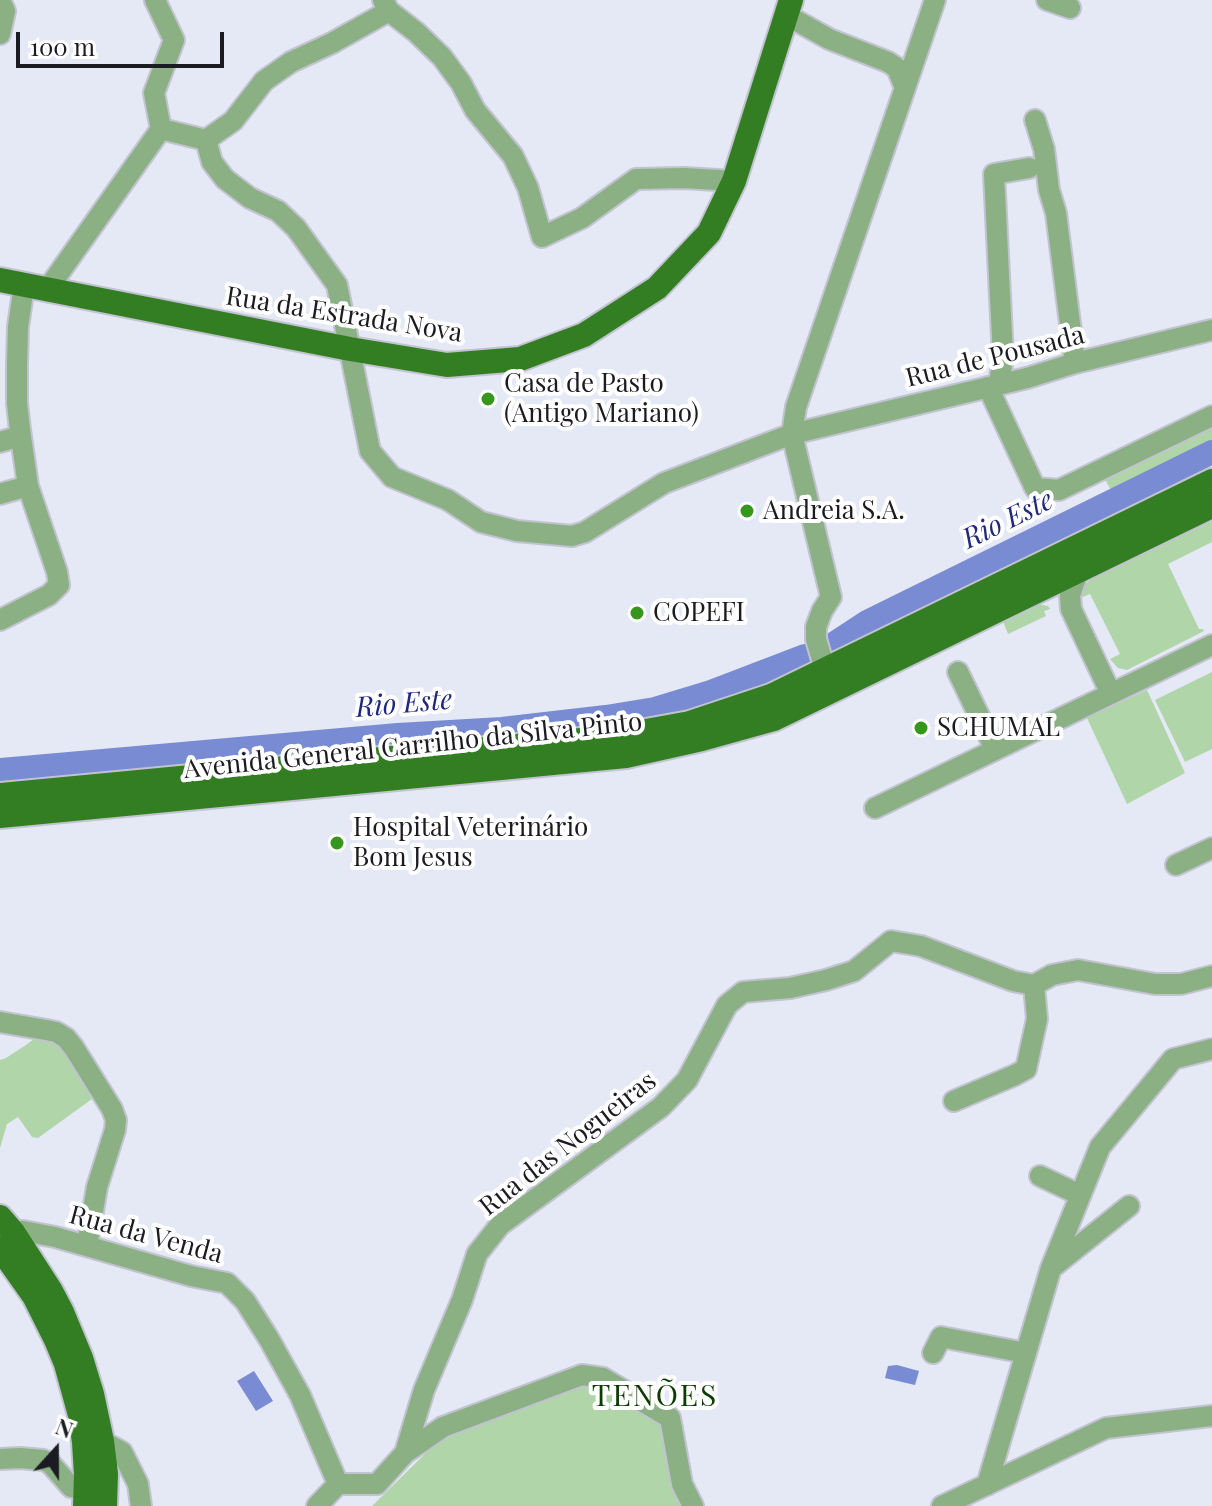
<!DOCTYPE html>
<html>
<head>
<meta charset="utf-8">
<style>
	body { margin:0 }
	#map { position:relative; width:1212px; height:1506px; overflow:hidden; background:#e5e8f5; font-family:"Playfair Display",serif }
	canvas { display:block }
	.north { position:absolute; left:16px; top:1410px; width:80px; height:80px; -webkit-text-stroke:6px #fff; paint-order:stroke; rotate:21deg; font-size:22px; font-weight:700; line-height:32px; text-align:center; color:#1b1c21 }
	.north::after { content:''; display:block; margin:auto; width:28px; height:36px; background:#1b1c21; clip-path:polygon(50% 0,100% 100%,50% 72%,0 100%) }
	.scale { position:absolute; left:16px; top:32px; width:208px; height:36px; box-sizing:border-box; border:4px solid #1b1c21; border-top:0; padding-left:10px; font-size:24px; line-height:28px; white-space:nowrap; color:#1b1c21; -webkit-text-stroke:6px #fff; paint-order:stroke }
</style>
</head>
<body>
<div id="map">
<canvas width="1212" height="1506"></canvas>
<div class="north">N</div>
<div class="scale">100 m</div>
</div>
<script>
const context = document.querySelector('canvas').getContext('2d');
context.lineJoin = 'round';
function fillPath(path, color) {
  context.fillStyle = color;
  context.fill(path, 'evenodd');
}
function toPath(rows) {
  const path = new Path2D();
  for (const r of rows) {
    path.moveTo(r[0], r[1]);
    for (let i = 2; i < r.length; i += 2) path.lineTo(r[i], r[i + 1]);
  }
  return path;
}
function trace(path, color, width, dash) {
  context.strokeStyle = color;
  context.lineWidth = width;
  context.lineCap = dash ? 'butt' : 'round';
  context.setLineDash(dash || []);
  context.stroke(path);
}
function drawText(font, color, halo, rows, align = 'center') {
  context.font = font + ' "Playfair Display",serif';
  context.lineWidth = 8;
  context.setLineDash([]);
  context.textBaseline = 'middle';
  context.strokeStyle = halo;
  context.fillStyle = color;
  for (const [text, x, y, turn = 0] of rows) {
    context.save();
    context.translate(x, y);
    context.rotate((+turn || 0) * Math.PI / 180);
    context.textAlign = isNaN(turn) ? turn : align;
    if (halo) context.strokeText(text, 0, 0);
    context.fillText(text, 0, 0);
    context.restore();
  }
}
const green = toPath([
	[1212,422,1212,463,1123,511,1103,476],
	[1212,520,1212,542,1168,564,1199,629,1203,629,1204,631,1127,670,1118,668,1110,659,1120,654,1090,594,1080,598,1080,588,1092,579],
	[1038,604,1048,606,1050,609,1044,611,1046,616,1008,634,1003,621],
	[1212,672,1212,749,1185,762,1155,700],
	[1147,690,1185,773,1127,804,1087,718],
	[38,1033,59,1044,92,1099,38,1138,32,1137,18,1117,7,1124,0,1148,0,1060,6,1058,26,1045,34,1039],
	[593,1383,669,1420,691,1506,372,1506,432,1447,453,1435]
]);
const water = toPath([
	[897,1365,919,1371,915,1385,885,1378,888,1366],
	[254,1371,273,1401,256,1411,237,1381]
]);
const river = toPath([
	[832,645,867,622,1212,452],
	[0,770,398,735,502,729,606,717,655,709,711,692,805,656]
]);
const minor = toPath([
	[0,0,5,11,0,34],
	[155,0,174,40,154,93,161,129],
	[383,0,389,11,416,32,442,57,461,83,475,110,513,156,528,188,542,237,582,218,636,179,684,178,734,181],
	[1047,0,1070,8],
	[786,17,797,21,829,39,888,62,897,68,905,88,796,407,792,434,831,597,822,611,816,627,816,639,825,670],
	[905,88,935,0],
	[1035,120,1044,149,1049,190,1056,213,1075,363],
	[206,140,212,162,225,179,250,198,278,211,296,228,337,285,370,451,392,477,448,500,481,522,517,531,572,536,585,532,664,483,792,434,1027,378,1075,363,1212,330],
	[47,290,161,129,206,140,233,121,264,81,291,62,332,43,389,11],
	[999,384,1003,357,994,174,1029,168],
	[988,387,1035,488,1059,490,1212,416],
	[0,442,21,436],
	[0,494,28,486],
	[1078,572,1070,595,1071,609,1111,694],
	[0,620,49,595,59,585,57,572,28,486,20,430,17,403,17,365,18,327,24,285],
	[958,672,995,749],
	[875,808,1212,645],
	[1176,865,1212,848],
	[0,1022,46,1030,56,1032,66,1038,74,1048,112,1109,116,1120,115,1130,97,1187,87,1246],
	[954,1101,1015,1075,1026,1069,1037,1019,1034,985],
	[1040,1176,1080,1195],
	[13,1232,23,1231,55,1237,191,1276,227,1283,245,1301,269,1339,300,1395,338,1484],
	[1054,1266,1129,1206],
	[933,1353,941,1337,1026,1353],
	[102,1441,122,1452,138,1484,141,1506],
	[405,1453,424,1390,462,1300,477,1254,500,1225,661,1107,687,1080,727,1005,743,992,790,988,826,980,854,971,891,941,921,946,1013,981,1034,985,1052,975,1078,970,1155,984,1181,984,1212,976],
	[0,1459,20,1458,43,1460,50,1463,71,1487,86,1490],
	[987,1485,1051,1268,1100,1147,1173,1059,1212,1049],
	[317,1506,338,1484,377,1484,405,1453,443,1427,582,1375,603,1378,670,1418,682,1484,693,1506],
	[942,1506,1106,1428,1212,1416]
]);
const major = toPath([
	[0,280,350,349,447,365,520,359,584,335,657,288,709,233,734,181,791,0],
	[0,795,613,737,690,723,771,696,1212,481],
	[0,816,626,756,702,739,774,719,1212,506],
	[0,1217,13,1232,51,1291,62,1312,81,1358,92,1394,102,1441,106,1474,105,1506],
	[0,1248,34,1296,56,1340,66,1364,80,1415,84,1442,86,1475,85,1506]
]);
const markers = [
	[488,399,8,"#35981c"],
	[747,511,8,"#35981c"],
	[637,613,8,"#35981c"],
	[921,728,8,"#35981c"],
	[337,843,8,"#35981c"]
];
const streetNames = [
	["Rua da Estrada Nova",344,315,9],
	["Rua de Pousada",995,357,-14],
	["Avenida General Carrilho da Silva Pinto",413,746,-6],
	["Rua das Nogueiras",568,1144,-38],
	["Rua da Venda",146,1235,15]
];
const poiNames = [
	["Casa de Pasto",504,384],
	["(Antigo Mariano)",504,414],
	["Andreia S.A.",763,511],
	["COPEFI",653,613],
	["SCHUMAL",937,728],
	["Hospital Veterinário",353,828],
	["Bom Jesus",353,858]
];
const waterNames = [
	["Rio Este",1008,520,-26],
	["Rio Este",404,704,-5]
];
const quarterNames = [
	["TENÕES",655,1397]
];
fillPath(green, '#b0d5a9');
fillPath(water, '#788bd3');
trace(river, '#788bd3', 24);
trace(minor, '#c1c3cf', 24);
trace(major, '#c1c3cf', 28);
trace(minor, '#8ab083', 20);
trace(major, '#337e23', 24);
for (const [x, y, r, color] of markers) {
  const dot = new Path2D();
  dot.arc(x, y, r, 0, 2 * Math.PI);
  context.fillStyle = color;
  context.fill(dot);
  trace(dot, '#fff', 3);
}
drawText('26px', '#1b1c21', '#fff', streetNames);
drawText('26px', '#1b1c21', '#fff', poiNames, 'left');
drawText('italic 28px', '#20287d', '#fff', waterNames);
context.letterSpacing = '2px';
drawText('30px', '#0c3c01', '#fff', quarterNames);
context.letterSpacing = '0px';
</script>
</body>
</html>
